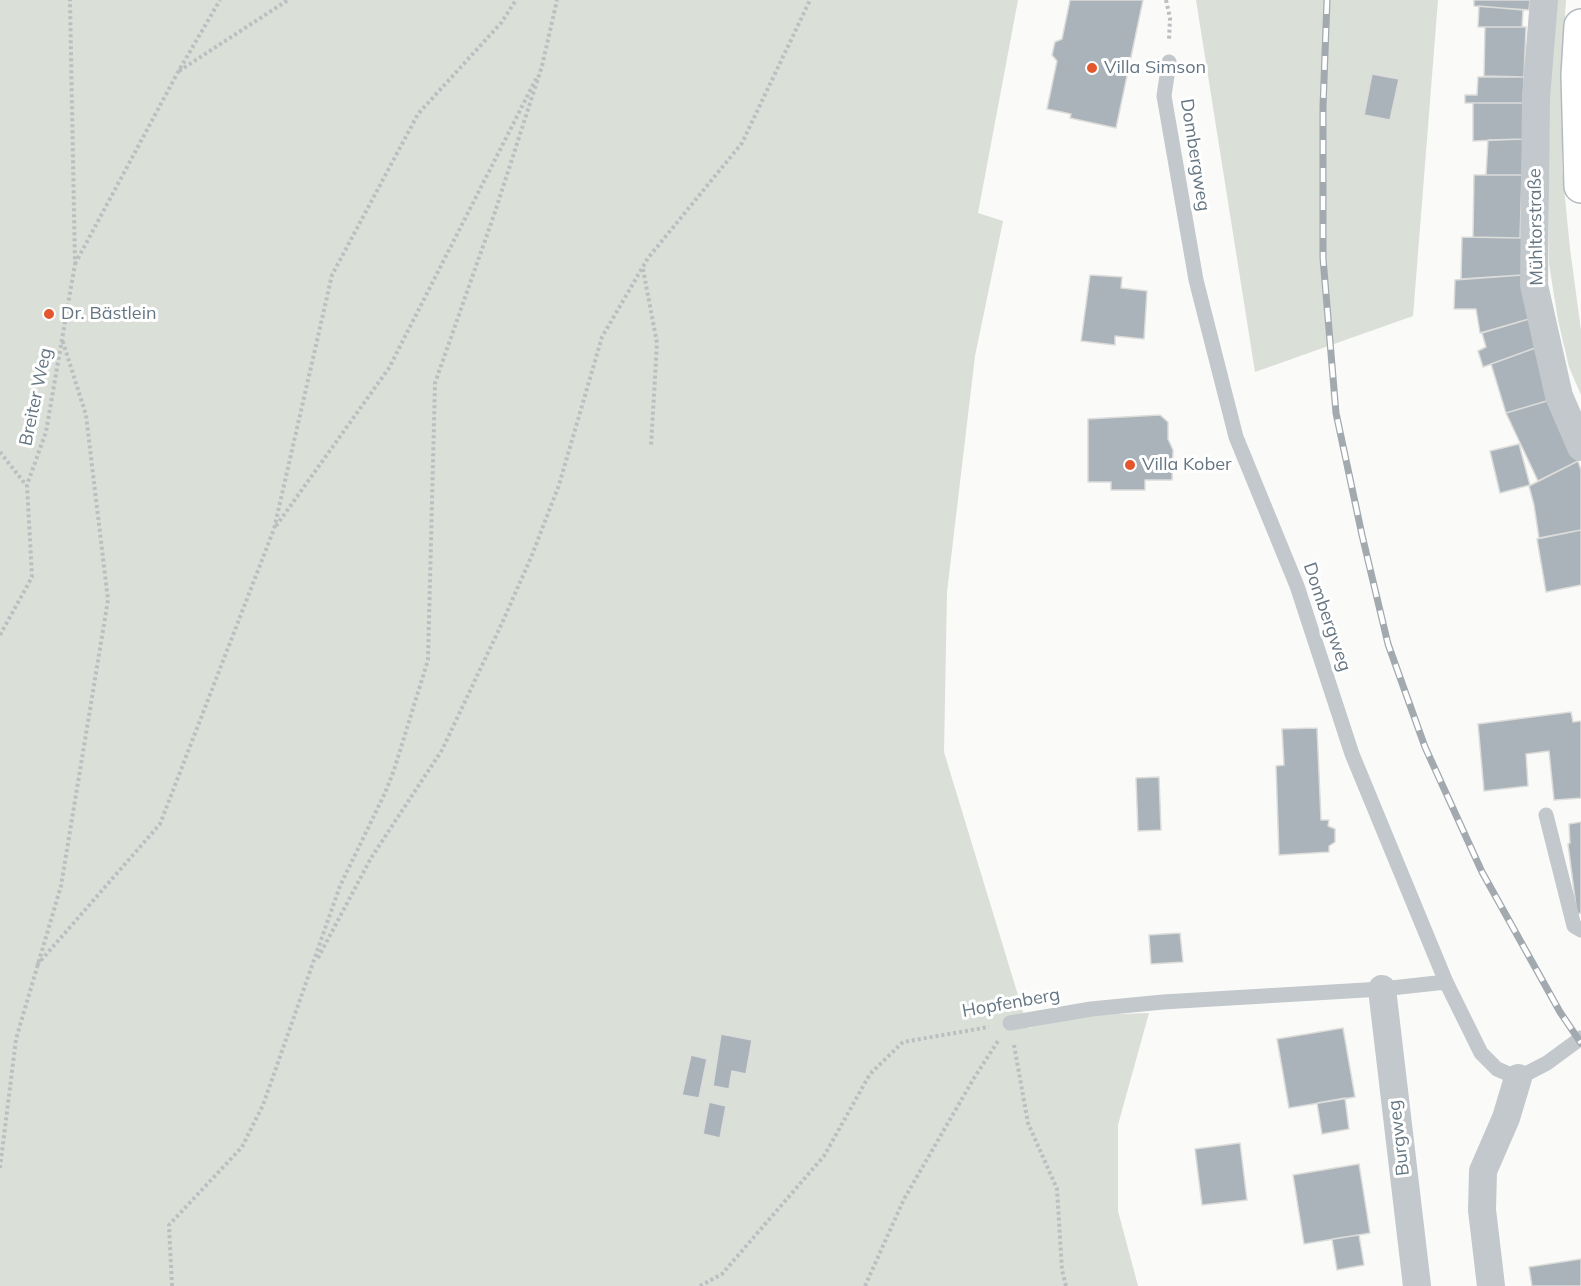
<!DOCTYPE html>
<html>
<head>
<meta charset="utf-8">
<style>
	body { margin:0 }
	canvas { display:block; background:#fafaf8 }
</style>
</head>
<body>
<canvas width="1581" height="1286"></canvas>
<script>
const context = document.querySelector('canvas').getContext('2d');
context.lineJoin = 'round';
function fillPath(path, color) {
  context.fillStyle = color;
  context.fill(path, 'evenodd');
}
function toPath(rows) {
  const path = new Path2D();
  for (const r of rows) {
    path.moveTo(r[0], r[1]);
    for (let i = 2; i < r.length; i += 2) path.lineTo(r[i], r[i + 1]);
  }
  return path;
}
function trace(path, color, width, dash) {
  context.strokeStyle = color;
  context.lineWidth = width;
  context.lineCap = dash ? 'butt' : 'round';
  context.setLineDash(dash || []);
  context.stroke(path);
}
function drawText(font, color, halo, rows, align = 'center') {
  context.font = font + ' Mulish,sans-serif';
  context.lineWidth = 6;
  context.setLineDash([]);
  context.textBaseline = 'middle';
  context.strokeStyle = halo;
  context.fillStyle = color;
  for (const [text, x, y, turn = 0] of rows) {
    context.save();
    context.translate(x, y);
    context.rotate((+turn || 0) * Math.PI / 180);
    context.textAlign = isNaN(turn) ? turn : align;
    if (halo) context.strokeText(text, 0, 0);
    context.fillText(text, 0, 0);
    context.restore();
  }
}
const green = toPath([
	[0,0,1018,0,978,213,1003,221,975,356,947,592,944,752,1028,1028,1092,1015,1149,1013,1118,1125,1118,1211,1138,1286,0,1286],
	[1196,0,1438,0,1413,316,1255,372],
	[1557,0,1566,0,1563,51,1562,167,1570,249,1581,330,1581,395,1569,367,1558,320,1549,264,1549,102]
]);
const building = toPath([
	[1070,0,1143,0,1116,128,1070,118,1071,114,1047,109,1057,61,1052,55,1055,42,1062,39,1070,0],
	[1474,0,1530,0,1529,10,1474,6,1474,0],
	[1479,6,1523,10,1522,27,1478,27,1479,6],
	[1485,27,1526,27,1524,77,1484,76,1485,27],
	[1372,74,1399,79,1390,120,1364,115,1372,74],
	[1478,77,1524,77,1523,103,1465,103,1465,95,1477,95,1478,77],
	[1473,103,1523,103,1524,139,1473,141,1473,103],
	[1524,139,1522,175,1486,175,1488,140,1524,139],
	[1474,175,1522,175,1520,238,1473,237,1474,175],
	[1462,237,1522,238,1522,275,1461,279,1462,237],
	[1090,275,1122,277,1121,288,1147,291,1144,339,1115,336,1115,345,1081,341,1090,275],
	[1522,275,1529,319,1480,333,1476,309,1454,309,1455,280,1522,275],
	[1529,319,1535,348,1483,367,1478,351,1486,347,1482,333,1529,319],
	[1535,348,1550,400,1506,413,1491,364,1535,348],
	[1550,400,1578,461,1538,481,1506,413,1550,400],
	[1160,415,1168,422,1168,439,1173,450,1172,480,1145,480,1145,490,1111,490,1111,482,1088,482,1088,419,1160,415],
	[1519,444,1530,485,1500,493,1490,451,1519,444],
	[1578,461,1581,470,1581,530,1539,538,1534,505,1529,486,1578,461],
	[1581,530,1581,585,1546,592,1537,539,1581,530],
	[1571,712,1573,722,1581,721,1581,798,1554,800,1549,751,1526,754,1528,786,1484,791,1478,724,1571,712],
	[1317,728,1321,820,1329,820,1328,826,1335,829,1335,842,1329,846,1329,852,1279,855,1276,766,1284,765,1282,729,1317,728],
	[1159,777,1161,830,1138,831,1136,778,1159,777],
	[1581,822,1581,913,1577,914,1568,844,1570,843,1569,824,1581,822],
	[1180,933,1183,962,1151,964,1149,935,1180,933],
	[1343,1028,1355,1097,1289,1108,1277,1039,1343,1028],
	[721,1034,752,1040,746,1074,732,1071,729,1089,713,1086,721,1034],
	[691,1055,707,1059,699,1098,682,1095,691,1055],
	[1345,1098,1349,1129,1322,1134,1317,1103,1345,1098],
	[709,1102,726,1106,720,1138,703,1134,709,1102],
	[1240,1143,1247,1200,1202,1205,1195,1149,1240,1143],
	[1359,1164,1370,1233,1304,1244,1293,1175,1359,1164],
	[1359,1235,1364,1265,1337,1270,1332,1239,1359,1235],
	[1581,1259,1581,1286,1532,1286,1529,1267,1581,1259]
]);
const path = toPath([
	[1166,0,1170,18,1169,40],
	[179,71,288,0],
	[75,264,178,72,220,0],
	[643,269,657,343,651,446],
	[0,452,26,485],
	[276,526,389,368,537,77],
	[0,635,32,577,27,485,46,432,75,264,70,0],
	[318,958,371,858,442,750,503,621,532,555,559,485,602,337,648,258,742,143,810,0],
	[37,965,160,824,274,529,332,275,418,114,501,23,516,0],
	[1014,1045,1028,1123,1057,1189,1062,1270,1066,1286],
	[0,1168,16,1039,61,886,108,600,86,415,62,339],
	[172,1286,169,1225,242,1147,263,1105,340,886,385,793,394,770,428,660,435,383,494,215,542,66,557,0],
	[700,1286,722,1274,824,1156,870,1074,903,1042,989,1027],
	[865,1286,904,1199,974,1078,998,1041]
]);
const service = toPath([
	[1169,62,1164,96,1196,280,1236,437,1297,586,1352,754,1446,982,1481,1053,1497,1069,1518,1078,1547,1063,1581,1038],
	[1546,815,1574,926,1581,930],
	[1010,1023,1091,1009,1163,1002,1382,989,1446,982]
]);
const minor = toPath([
	[1544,0,1536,98,1534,285,1559,396,1581,447],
	[1382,989,1417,1286],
	[1491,1286,1482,1210,1483,1171,1506,1118,1518,1078]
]);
const secondary = toPath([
	[1581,26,1578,75,1581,186]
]);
const rail = toPath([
	[1327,0,1323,107,1323,258,1336,413,1362,535,1388,644,1425,747,1482,872,1560,1012,1581,1043]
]);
const markers = [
	[1092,68,6,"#e4572e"],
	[49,314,6,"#e4572e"],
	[1130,465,6,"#e4572e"]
];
const poiNames = [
	["Villa Simson",1104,68],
	["Dr. Bästlein",61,314],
	["Villa Kober",1142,465]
];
const streetNames = [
	["Dombergweg",1195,155,81],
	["Mühltorstraße",1536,227,-91],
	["Breiter Weg",36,397,-78],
	["Dombergweg",1327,617,71],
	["Hopfenberg",1011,1003,-10],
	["Burgweg",1399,1138,-97]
];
fillPath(green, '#dadfd7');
fillPath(building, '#aab3b9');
trace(building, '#dcdcda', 1.5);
trace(secondary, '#b3babf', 36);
trace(path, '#bbbfc2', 4, [3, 3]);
trace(service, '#c3c8cc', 15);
trace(minor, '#c3c8cc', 28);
trace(secondary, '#fff', 33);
trace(rail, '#a2aab0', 7);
trace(rail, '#fff', 4.5, [14]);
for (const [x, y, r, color] of markers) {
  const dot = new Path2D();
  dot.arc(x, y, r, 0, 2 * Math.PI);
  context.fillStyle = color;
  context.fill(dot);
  trace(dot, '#fff', 2);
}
drawText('18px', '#657683', '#fff', poiNames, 'left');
drawText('18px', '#657683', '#fff', streetNames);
</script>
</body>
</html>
